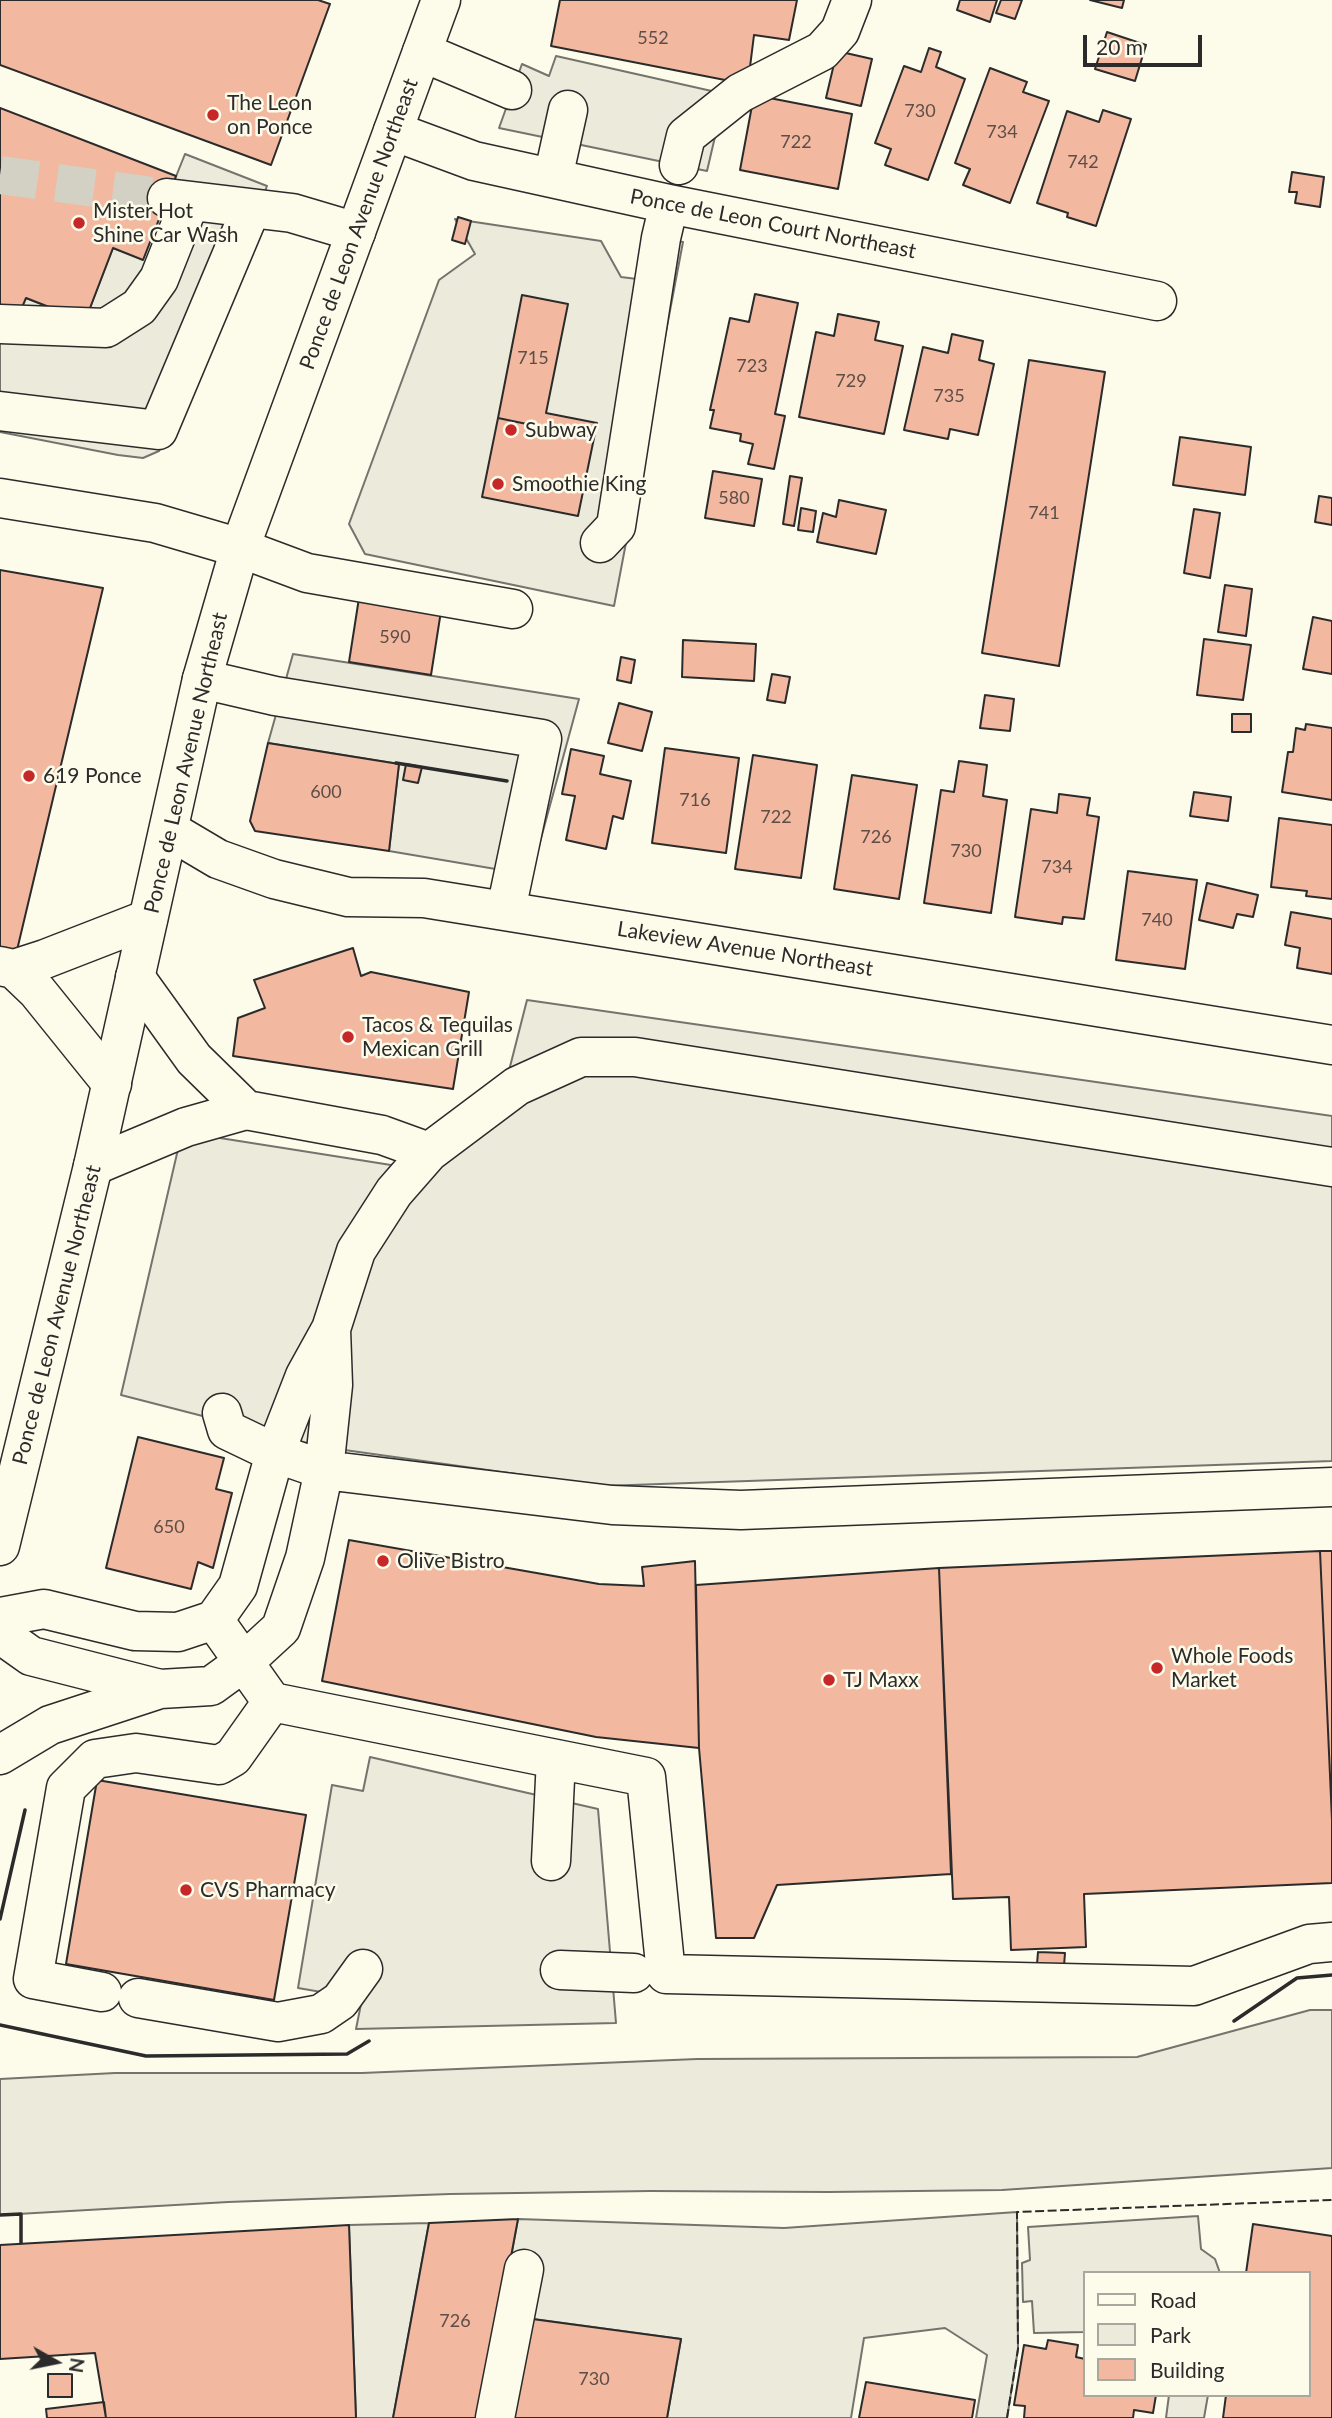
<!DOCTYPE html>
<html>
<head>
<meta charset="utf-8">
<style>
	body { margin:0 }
	#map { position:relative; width:1332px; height:2418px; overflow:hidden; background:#fdfbea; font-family:Lato,sans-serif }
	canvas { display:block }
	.legend { position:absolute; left:1083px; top:2271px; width:228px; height:126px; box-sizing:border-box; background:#fdfbea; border:2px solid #a9a89e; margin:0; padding:9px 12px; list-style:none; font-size:21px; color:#2b2b2b }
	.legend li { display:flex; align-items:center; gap:14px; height:35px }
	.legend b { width:35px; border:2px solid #a9a89e }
	.north { position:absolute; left:21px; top:2327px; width:70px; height:70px; -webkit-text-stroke:5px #fdfbea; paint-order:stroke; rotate:99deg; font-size:19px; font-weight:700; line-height:28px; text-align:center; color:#2b2b2b }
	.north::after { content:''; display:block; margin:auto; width:24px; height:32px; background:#2b2b2b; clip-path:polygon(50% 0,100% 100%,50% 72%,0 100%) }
	.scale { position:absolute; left:1083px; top:35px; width:119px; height:32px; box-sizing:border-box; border:4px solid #2b2b2b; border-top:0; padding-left:9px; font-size:21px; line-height:24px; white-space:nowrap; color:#2b2b2b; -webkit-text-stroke:5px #fdfbea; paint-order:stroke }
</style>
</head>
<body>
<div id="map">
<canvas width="1332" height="2418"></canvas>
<ul class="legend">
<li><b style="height:9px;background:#fdfbea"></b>Road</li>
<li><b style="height:19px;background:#ecebdb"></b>Park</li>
<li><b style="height:19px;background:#f2b8a0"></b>Building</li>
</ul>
<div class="north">N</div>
<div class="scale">20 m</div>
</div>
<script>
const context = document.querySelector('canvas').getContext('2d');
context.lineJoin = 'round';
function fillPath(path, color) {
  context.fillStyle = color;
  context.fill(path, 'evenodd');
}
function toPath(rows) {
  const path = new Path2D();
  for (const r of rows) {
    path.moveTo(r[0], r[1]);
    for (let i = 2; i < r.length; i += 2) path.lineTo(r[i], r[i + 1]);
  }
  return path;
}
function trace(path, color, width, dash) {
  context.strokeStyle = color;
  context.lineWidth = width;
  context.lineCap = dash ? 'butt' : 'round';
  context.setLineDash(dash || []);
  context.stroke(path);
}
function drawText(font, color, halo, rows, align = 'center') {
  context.font = font + ' Lato,sans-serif';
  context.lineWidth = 5;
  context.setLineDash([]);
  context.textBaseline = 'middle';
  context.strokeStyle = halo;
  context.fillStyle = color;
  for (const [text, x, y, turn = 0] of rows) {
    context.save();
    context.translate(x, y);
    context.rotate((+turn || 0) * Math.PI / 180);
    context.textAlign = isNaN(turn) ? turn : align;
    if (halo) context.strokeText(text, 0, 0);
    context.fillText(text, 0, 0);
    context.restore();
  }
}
const green = toPath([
	[1310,2010,1332,2010,1332,2168,1002,2190,829,2192,650,2191,450,2194,228,2202,0,2215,0,2079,115,2073,362,2073,697,2059,1137,2057,1310,2010]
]);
const parking = toPath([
	[556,56,725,94,707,171,499,128,522,64,549,76,556,56],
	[185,154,267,186,171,433,159,451,143,458,118,455,0,432,0,310,26,298,85,321,113,248,143,259,185,154],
	[455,219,601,241,621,277,637,279,643,236,683,242,614,606,365,554,349,524,439,280,475,254,455,219],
	[293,654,579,699,531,875,389,851,399,764,268,743,293,654],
	[527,1000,1332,1116,1332,1461,602,1486,323,1447,121,1395,182,1132,391,1165,501,1102,527,1000],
	[370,1757,598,1809,616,2023,356,2029,362,1999,298,1988,332,1785,363,1791,370,1757],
	[1017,2212,1018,2349,1007,2418,976,2418,987,2355,945,2328,864,2338,851,2418,667,2418,681,2339,526,2318,481,2418,518,2219,784,2228,1017,2212],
	[1198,2216,1201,2249,1215,2259,1220,2273,1085,2273,1085,2332,1034,2333,1032,2301,1023,2302,1022,2263,1030,2260,1028,2227,1198,2216],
	[429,2223,393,2418,356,2418,349,2225,429,2223],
	[1169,2395,1208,2395,1204,2418,1166,2418,1169,2395]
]);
const building = toPath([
	[0,0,318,0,330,4,271,165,0,65,0,0],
	[560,0,797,0,789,40,754,35,750,67,725,80,551,46,560,0],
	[960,0,997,0,990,22,957,10,960,0],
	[1001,0,1022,0,1015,19,996,13,1001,0],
	[1090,0,1124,0,1122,8,1090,0],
	[1107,32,1146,45,1135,81,1095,69,1107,32],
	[929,48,941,52,936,67,965,79,928,180,885,165,891,149,875,143,904,66,921,72,929,48],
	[837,51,872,59,861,106,826,98,837,51],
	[990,68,1027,82,1023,92,1049,101,1010,203,963,185,970,169,955,163,990,68],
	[754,95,852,114,838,189,740,170,754,95],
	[0,108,176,176,143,260,113,248,85,321,26,298,18,317,0,310,0,108],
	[1103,110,1131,119,1096,226,1067,217,1068,213,1037,203,1067,111,1099,122,1103,110],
	[1292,172,1324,177,1320,207,1295,203,1297,192,1289,192,1292,172],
	[458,217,471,221,465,244,452,240,458,217],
	[755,294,798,303,775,414,785,416,774,469,748,464,753,444,740,441,741,434,710,428,714,410,710,410,730,318,749,322,755,294],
	[522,295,568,304,546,413,597,423,594,438,498,418,522,295],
	[838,314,879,322,875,340,903,346,884,434,799,417,816,332,834,336,838,314],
	[952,334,983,341,979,360,994,364,978,435,950,429,948,439,904,430,923,347,948,353,952,334],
	[1029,360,1105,372,1059,666,982,653,1029,360],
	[498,418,594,438,578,516,482,497,498,418],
	[1180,437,1251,447,1245,495,1173,485,1180,437],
	[713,471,762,479,754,526,705,518,713,471],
	[790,476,802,478,794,526,783,524,790,476],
	[1319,496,1332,498,1332,525,1315,522,1319,496],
	[839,500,886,510,876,554,817,542,823,513,836,517,839,500],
	[801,508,816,511,813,532,798,530,801,508],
	[1194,509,1220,513,1210,578,1184,573,1194,509],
	[0,570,103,588,13,967,0,964,0,570],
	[1225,585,1252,589,1246,636,1218,632,1225,585],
	[359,598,441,611,431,675,349,662,359,598],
	[1313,617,1332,621,1332,674,1303,669,1313,617],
	[1204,639,1251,645,1243,700,1197,695,1204,639],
	[683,640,756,644,754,681,682,677,683,640],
	[621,657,635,660,631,683,617,680,621,657],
	[772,674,790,677,785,703,767,700,772,674],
	[985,695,1014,699,1010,731,980,728,985,695],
	[619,703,652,712,642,751,608,743,619,703],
	[1232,714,1251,714,1251,732,1232,732,1232,714],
	[1306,724,1332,728,1332,800,1282,792,1288,752,1293,752,1296,728,1305,730,1306,724],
	[268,743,399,764,389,851,255,831,250,821,268,743],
	[665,748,739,758,726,853,652,843,665,748],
	[571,749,604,756,600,774,631,781,623,819,613,816,606,849,566,840,575,796,562,794,571,749],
	[753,755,817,765,801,878,735,869,753,755],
	[959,761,987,765,983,796,1007,800,991,913,924,903,941,790,954,792,959,761],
	[406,764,422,767,418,783,403,780,406,764],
	[852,775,917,785,899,899,834,889,852,775],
	[1194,792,1231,797,1228,821,1190,816,1194,792],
	[1059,794,1090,798,1087,815,1099,817,1084,919,1063,917,1062,924,1015,917,1031,809,1057,813,1059,794],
	[1279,818,1332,825,1332,899,1306,896,1307,891,1271,887,1279,818],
	[1128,871,1197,880,1185,969,1116,960,1128,871],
	[1207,883,1258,895,1253,917,1237,914,1233,928,1199,920,1207,883],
	[1291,912,1332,919,1332,974,1297,968,1300,948,1285,945,1291,912],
	[353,948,361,976,371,972,469,992,453,1089,233,1056,238,1018,265,1008,254,980,353,948],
	[138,1437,224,1458,216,1489,232,1493,213,1568,198,1562,191,1589,106,1568,138,1437],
	[349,1540,599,1584,644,1586,642,1567,695,1561,699,1748,596,1737,322,1681,349,1540],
	[1320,1551,1332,1551,1332,1820,1320,1551],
	[1320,1551,1332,1820,1332,1883,1084,1894,1086,1947,1011,1950,1009,1897,953,1899,939,1568,1320,1551],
	[939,1568,951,1874,777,1885,754,1938,716,1938,699,1748,696,1585,939,1568],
	[97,1780,306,1815,274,2000,66,1964,97,1780],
	[1038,1952,1065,1953,1064,1966,1037,1964,1038,1952],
	[518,2219,481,2418,393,2418,429,2223,518,2219],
	[1253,2224,1332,2236,1332,2418,1223,2418,1226,2395,1309,2395,1309,2273,1246,2273,1253,2224],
	[349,2225,356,2418,106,2418,95,2353,0,2359,0,2245,349,2225],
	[525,2318,681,2339,667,2418,507,2418,525,2318],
	[1048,2340,1078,2345,1076,2357,1085,2359,1085,2395,1156,2395,1153,2413,1134,2410,1133,2418,1024,2418,1025,2406,1014,2405,1024,2345,1046,2349,1048,2340],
	[48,2374,72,2374,72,2397,48,2397,48,2374],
	[866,2382,975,2400,972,2418,859,2418,866,2382],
	[104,2402,106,2418,47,2418,46,2409,104,2402]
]);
const minorTunnel = toPath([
	[0,175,167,198]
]);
const minor = toPath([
	[422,52,512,90],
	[393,131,474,161,669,204,1157,301],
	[679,165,686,136,740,93,822,51,840,31,852,0],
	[553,178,568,110],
	[167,198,292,213,356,232],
	[0,324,106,328,139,307,159,279,190,201],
	[0,411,158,430,251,209],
	[0,498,155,523,240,548,307,573,513,609],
	[600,543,616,526,661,238,669,204],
	[202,679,275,696,542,739,506,910],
	[169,830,218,859,274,879,348,897,424,898,1332,1045],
	[0,966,14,969,45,959,148,919],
	[14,969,37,991,112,1084],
	[135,977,194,1059,246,1110],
	[93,1166,186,1127,246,1110,382,1135,429,1152],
	[222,1413,227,1430,275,1453,324,1470,612,1505,741,1510,1332,1487],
	[0,1617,44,1609,135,1631,178,1632,214,1620,238,1586,275,1453,305,1376,331,1329,356,1251,394,1192,429,1152,517,1086,581,1057,635,1057,1332,1167],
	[214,1620,272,1702,646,1777,666,1974,1194,1986,1309,1944,1332,1942],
	[0,1634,31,1656,160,1689],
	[0,1755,50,1725,160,1689,211,1686,244,1662,281,1628,305,1558,324,1470,333,1385,331,1329],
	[551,1861,556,1759],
	[560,1970,634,1973],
	[102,1992,33,1979,66,1788,95,1759,136,1753,219,1765,233,1757,272,1702],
	[138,1998,278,2022,321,2014,340,2001,363,1969],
	[495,2418,524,2269]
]);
const highway = toPath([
	[0,1546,93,1166,202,679,240,548,441,0]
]);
const fence = toPath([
	[1007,2418,1018,2349,1017,2212,1332,2200]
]);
const wall = toPath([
	[396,763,507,781],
	[0,1919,25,1810],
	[1234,2021,1297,1978,1332,1975],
	[0,2025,146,2056,347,2054,369,2041],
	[0,2215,21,2214,21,2243]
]);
const markers = [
	[213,115,7,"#c62828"],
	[79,223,7,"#c62828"],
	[511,430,7,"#c62828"],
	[498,484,7,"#c62828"],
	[29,776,7,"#c62828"],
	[348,1037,7,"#c62828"],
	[383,1561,7,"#c62828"],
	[1157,1668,7,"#c62828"],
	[829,1680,7,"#c62828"],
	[186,1890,7,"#c62828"]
];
const numberNames = [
	["552",653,38],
	["730",920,111],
	["734",1002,132],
	["722",796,142],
	["742",1083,162],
	["715",533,358],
	["723",752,366],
	["729",851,381],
	["735",949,396],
	["580",734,498],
	["741",1044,513],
	["590",395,637],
	["600",326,792],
	["716",695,800],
	["722",776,817],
	["726",876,837],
	["730",966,851],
	["734",1057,867],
	["740",1157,920],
	["650",169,1527],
	["726",455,2321],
	["730",594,2379]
];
const poiNames = [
	["The Leon",227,103],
	["on Ponce",227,127],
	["Mister Hot",93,211],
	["Shine Car Wash",93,235],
	["Subway",525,430],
	["Smoothie King",512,484],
	["619 Ponce",43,776],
	["Tacos & Tequilas",362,1025],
	["Mexican Grill",362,1049],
	["Olive Bistro",397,1561],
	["Whole Foods",1171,1656],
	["Market",1171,1680],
	["TJ Maxx",843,1680],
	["CVS Pharmacy",200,1890]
];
const streetNames = [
	["Ponce de Leon Avenue Northeast",359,224,-70],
	["Ponce de Leon Court Northeast",773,224,11],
	["Ponce de Leon Avenue Northeast",186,763,-77],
	["Lakeview Avenue Northeast",745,949,9],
	["Ponce de Leon Avenue Northeast",57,1315,-76]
];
fillPath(green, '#ecebdb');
trace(green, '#74746e', 2);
fillPath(parking, '#eceadb');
trace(parking, '#74746e', 2);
fillPath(building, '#f2b8a0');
trace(building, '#2b2b2b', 2);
trace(minorTunnel, '#d3d1c4', 38, [38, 19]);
trace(minor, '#2b2b2b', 41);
trace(highway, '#2b2b2b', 41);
trace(minor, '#fdfbea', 38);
trace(highway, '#fdfbea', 38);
trace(fence, '#2b2b2b', 2, [9, 3.5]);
trace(wall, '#2b2b2b', 3.5);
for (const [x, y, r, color] of markers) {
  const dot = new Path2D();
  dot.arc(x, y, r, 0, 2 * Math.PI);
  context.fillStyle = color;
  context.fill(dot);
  trace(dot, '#fdfbea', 2.5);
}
drawText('18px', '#5d4e48', null, numberNames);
drawText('21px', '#2b2b2b', '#fdfbea', poiNames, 'left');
drawText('21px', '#2b2b2b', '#fdfbea', streetNames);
</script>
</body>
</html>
